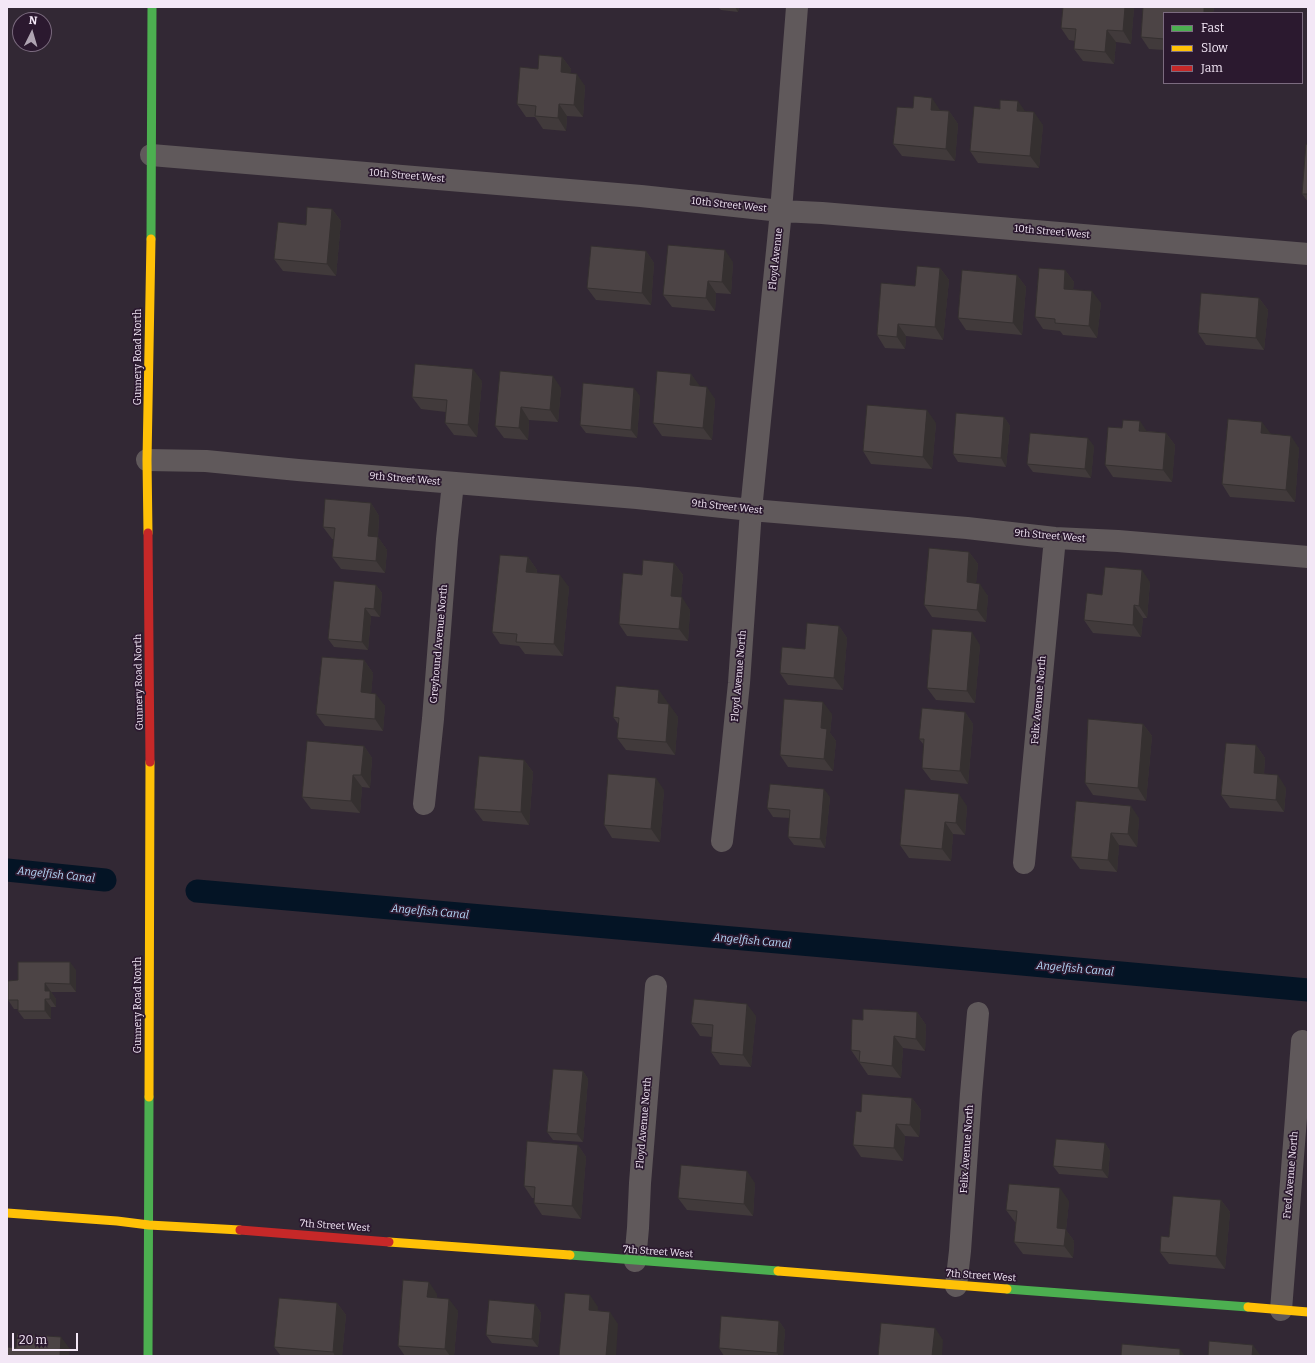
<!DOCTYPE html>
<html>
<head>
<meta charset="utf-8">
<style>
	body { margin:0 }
	#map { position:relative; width:1315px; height:1363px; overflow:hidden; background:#322834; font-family:Bitter,serif }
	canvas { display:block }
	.frame { position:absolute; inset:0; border:8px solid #f3e7f6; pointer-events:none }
	.legend { position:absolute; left:1163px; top:12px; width:140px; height:72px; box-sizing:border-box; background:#2b192f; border:1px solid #7b6b7f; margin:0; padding:5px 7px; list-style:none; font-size:12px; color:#f3e7f6 }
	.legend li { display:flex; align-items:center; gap:8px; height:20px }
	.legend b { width:20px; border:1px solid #7b6b7f }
	.north { position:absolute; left:12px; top:12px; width:40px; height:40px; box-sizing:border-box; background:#2b192f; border:1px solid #7b6b7f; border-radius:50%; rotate:5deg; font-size:11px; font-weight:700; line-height:16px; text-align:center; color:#f3e7f6 }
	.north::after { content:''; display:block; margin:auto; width:14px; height:18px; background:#afa4b2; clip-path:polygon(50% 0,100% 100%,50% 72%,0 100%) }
	.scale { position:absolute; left:12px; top:1333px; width:66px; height:18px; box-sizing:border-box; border:2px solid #f3e7f6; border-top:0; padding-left:5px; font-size:12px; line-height:14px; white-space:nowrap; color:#f3e7f6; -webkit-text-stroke:3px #2b192f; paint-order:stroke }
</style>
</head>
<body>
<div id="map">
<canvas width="1315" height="1363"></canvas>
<div class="frame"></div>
<ul class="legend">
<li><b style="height:5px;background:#4caf50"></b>Fast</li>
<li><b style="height:5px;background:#ffc107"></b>Slow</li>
<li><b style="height:5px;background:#c62828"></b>Jam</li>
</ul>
<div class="north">N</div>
<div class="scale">20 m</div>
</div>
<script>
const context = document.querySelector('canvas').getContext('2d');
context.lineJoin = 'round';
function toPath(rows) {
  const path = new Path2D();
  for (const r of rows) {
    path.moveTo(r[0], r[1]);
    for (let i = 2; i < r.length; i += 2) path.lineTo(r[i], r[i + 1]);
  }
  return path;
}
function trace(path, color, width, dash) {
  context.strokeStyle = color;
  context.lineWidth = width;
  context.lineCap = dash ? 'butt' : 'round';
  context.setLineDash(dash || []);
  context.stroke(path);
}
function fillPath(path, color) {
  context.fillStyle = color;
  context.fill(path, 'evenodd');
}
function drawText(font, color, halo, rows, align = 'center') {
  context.font = font + ' Bitter,serif';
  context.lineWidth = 3.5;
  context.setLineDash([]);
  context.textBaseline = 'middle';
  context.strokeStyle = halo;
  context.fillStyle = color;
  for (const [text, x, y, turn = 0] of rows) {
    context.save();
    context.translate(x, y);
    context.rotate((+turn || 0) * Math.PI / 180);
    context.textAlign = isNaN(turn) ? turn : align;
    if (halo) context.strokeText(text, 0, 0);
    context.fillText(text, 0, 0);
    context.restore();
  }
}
const canal = toPath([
	[7,870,105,880],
	[197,891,835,947,1308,990]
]);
const street = toPath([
	[151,155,641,196,781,211,822,213,1308,254],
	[147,460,206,461,298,470,637,498,751,510,967,528,1055,538,1118,541,1308,557],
	[424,804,433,719,447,539,453,483],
	[722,841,730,771,739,683,751,510,781,211,797,7],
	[1024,863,1055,538],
	[635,1261,638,1228,640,1183,656,986],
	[956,1286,960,1251,971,1094,978,1013],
	[1281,1310,1302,1041]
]);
const fast = toPath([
	[151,239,152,7],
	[570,1255,778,1271],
	[1007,1289,1248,1307],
	[148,1356,149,1097]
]);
const slow = toPath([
	[148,533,147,460,151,239],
	[149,1097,150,762],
	[7,1213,117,1221,149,1225,240,1230],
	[389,1242,570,1255],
	[778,1271,1007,1289],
	[1248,1307,1308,1312]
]);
const jam = toPath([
	[148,533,150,762],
	[240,1230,389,1242]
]);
const wall = toPath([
	[718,7,739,7,738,12,721,10],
	[1134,7,1131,44,1116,42,1114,64,1083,61,1074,49,1075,41,1069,40,1061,28],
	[1143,7,1214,7,1213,13,1164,13,1164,50,1149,49,1141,37],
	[562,57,571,69,570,73,585,86,583,117,567,116,566,131,543,129,535,117,526,117,517,104,538,69],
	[940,110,949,111,958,124,955,161,902,156,893,144],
	[1025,112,1043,125,1039,168,978,163,970,151],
	[1308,145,1308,202,1302,194],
	[332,209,341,221,336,276,283,271,274,259,306,225],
	[646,251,654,263,651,305,596,300,587,288],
	[733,262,731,294,716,293,715,311,672,307,663,295],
	[940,268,949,280,943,340,906,336,905,349,885,348,877,335,915,286],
	[1065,270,1074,282,1073,289,1101,303,1097,338,1063,335,1060,331,1043,329,1035,317],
	[1017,275,1026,287,1022,335,966,330,958,318],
	[1259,298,1268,310,1264,350,1206,345,1198,333],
	[500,371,561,388,558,422,529,420,528,440,504,438,495,426],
	[691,374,699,386,715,399,712,440,662,436,653,423],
	[482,381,477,437,454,435,445,423,446,412,421,409,412,397],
	[640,396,637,438,586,433,580,425],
	[1004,417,1010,426,1006,467,958,462,953,454],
	[936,423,932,469,871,464,863,451],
	[1147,431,1166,433,1175,445,1172,482,1113,477,1105,465],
	[1270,434,1299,448,1295,502,1230,497,1222,484],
	[1094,446,1091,478,1033,472,1027,464],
	[371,503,379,516,378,537,387,550,385,573,341,569,332,557,334,539,332,539,323,527],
	[969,552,978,564,976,583,988,596,986,622,932,617,924,605],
	[528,557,537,570,537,573,569,587,563,656,525,654,519,646,500,644,492,632],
	[674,563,683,575,681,597,690,610,688,641,627,636,619,624,642,575],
	[1150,582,1147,618,1143,618,1141,637,1093,633,1084,620,1102,595],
	[376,585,382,593,380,617,371,616,368,650,334,647,328,639],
	[839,626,847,638,843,690,788,685,780,673,805,649],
	[980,645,975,703,936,700,927,688],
	[364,660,373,673,371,694,385,706,383,731,325,726,316,714],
	[668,703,668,704,678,717,675,755,626,750,617,738,619,725,613,717],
	[965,712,973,724,968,784,931,780,922,768,924,745,919,739],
	[832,714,830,733,836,741,833,771,788,767,780,755],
	[1143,724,1152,736,1146,801,1093,795,1085,783],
	[1256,745,1265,758,1264,774,1286,788,1284,812,1230,808,1221,795],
	[364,746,372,758,370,788,362,787,360,813,311,809,302,797],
	[524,760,533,772,529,825,483,821,474,809],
	[664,790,660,842,612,838,604,825],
	[830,797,825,848,794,845,788,837,790,818,773,817,767,808],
	[1076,801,1139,818,1137,847,1119,845,1117,872,1080,869,1071,857],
	[967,806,965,835,953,834,951,861,909,858,900,845],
	[76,970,76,992,51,992,56,999,56,1007,51,1007,51,1019,24,1019,18,1011,18,1009,14,1009,8,1000,18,980],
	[917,1012,926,1025,925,1051,903,1048,901,1078,868,1075,851,1050,863,1020],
	[756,1016,751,1067,720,1065,711,1052,712,1037,700,1036,691,1023],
	[583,1071,588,1079,583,1142,553,1140,547,1132],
	[912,1098,921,1110,919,1137,905,1136,903,1161,861,1157,853,1145,861,1112],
	[1105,1143,1110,1151,1108,1178,1059,1174,1053,1166],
	[578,1145,586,1157,581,1219,542,1215,534,1203,534,1198,532,1198,524,1186],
	[755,1183,753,1216,687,1210,678,1198],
	[1221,1200,1230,1212,1225,1269,1169,1264,1160,1252,1169,1237],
	[1069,1201,1066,1230,1074,1241,1073,1258,1023,1254,1014,1242,1016,1222,1015,1222,1006,1210],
	[437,1294,437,1298,458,1311,454,1356,405,1356,398,1346],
	[337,1303,346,1315,342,1356,281,1356,274,1347],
	[535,1304,541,1313,538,1347,492,1343,486,1335],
	[779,1321,785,1330,783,1356,724,1356,719,1348]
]);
const shadedWall = toPath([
	[735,7,739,7,738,12],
	[1125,7,1134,7,1131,44,1123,31],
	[1204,7,1214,7,1213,13,1204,13],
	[1107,30,1116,42,1114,64,1105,52],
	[562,57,571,69,569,84,561,72],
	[577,74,585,86,583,117,574,105],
	[932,98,940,110,939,122,931,110],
	[1018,101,1027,114,1017,111],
	[559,104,567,116,566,131,558,118],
	[949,111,958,124,955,161,946,149],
	[1034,112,1043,125,1039,168,1030,156],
	[332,209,341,221,336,276,327,264],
	[725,250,733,262,731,294,722,282],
	[646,251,654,263,651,305,642,293],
	[940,268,949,280,943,340,935,327],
	[1065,270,1074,282,1072,301,1064,289],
	[1017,275,1026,287,1022,335,1013,323],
	[708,281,716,293,715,311,706,298],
	[1092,291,1101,303,1097,338,1089,326],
	[1259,298,1268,310,1264,350,1256,338],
	[898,324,906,336,905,349,897,337],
	[473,369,482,381,477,437,468,425],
	[691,374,700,386,690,385],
	[553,376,561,388,558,422,550,410],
	[707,387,715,399,712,440,703,428],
	[634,388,640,396,637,438,631,430],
	[521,407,529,420,528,440,519,428],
	[927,410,936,423,932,469,923,457],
	[1004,417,1010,426,1006,467,1001,458],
	[1140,421,1148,433,1139,431],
	[1262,422,1271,434,1261,433],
	[1166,433,1175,445,1172,482,1163,470],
	[1291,436,1299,448,1295,502,1286,490],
	[1088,438,1094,446,1091,478,1085,469],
	[371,503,379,516,377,549,368,536],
	[378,537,387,550,385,573,376,561],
	[969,552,978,564,975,595,967,582],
	[528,557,537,570,535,585,526,572],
	[674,563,683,575,680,609,671,596],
	[1142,570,1150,582,1147,618,1139,606],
	[560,575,569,587,563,656,554,644],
	[980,584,988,596,986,622,977,610],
	[376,585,382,593,380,617,374,609],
	[682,597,690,610,688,641,679,629],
	[1134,605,1143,618,1141,637,1133,625],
	[365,608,371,616,368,650,362,642],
	[839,626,847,638,843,690,834,678],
	[972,632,980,645,975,703,967,691],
	[364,660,373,673,370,705,361,692],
	[659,690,668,703,667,716,658,703],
	[376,694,385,706,383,731,375,719],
	[823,702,832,714,830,733,836,741,833,771,824,759,821,728],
	[669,704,678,717,675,755,666,742],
	[965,712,973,724,968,784,960,771],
	[1143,724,1152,736,1146,801,1138,788],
	[1256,745,1265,758,1263,785,1254,773],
	[364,746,372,758,370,788,361,775],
	[524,760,533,772,529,825,521,812],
	[353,775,362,787,360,813,351,801],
	[1278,775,1286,788,1284,812,1276,800],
	[656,778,664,790,660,842,651,829],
	[824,789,830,797,825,848,820,839],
	[959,794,967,806,965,835,956,823],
	[1131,806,1139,818,1137,847,1128,834],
	[945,822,953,834,951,861,942,849],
	[1111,833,1119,845,1117,872,1108,860],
	[70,962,76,970,76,992,70,984],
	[45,983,56,999,56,1007,45,991],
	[45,999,51,1007,51,1019,45,1011],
	[747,1004,756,1016,751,1067,743,1055],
	[917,1012,926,1025,925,1051,916,1039],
	[894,1036,903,1048,901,1078,892,1066],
	[583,1071,588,1079,583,1142,577,1134],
	[912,1098,921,1110,919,1137,910,1125],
	[896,1124,905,1136,903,1161,894,1148],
	[1105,1143,1110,1151,1108,1178,1102,1170],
	[578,1145,586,1157,581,1219,572,1206],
	[747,1171,755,1183,753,1216,744,1204],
	[1060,1188,1069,1201,1066,1230,1074,1241,1073,1258,1064,1246,1057,1228],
	[1221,1200,1230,1212,1225,1269,1216,1256],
	[429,1282,437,1294,436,1309,427,1297],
	[590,1295,598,1307,597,1322,589,1310],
	[449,1299,458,1311,454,1356,450,1356,445,1349],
	[337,1303,346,1315,342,1356,335,1356,333,1352],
	[535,1304,541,1313,538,1347,532,1339],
	[610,1312,618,1324,616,1356,606,1356],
	[779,1321,785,1330,783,1356,779,1356,777,1353],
	[935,1328,943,1340,942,1356,932,1356],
	[61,1337,70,1349,69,1356,60,1356],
	[1253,1345,1261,1356,1252,1356],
	[1180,1349,1185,1356,1180,1356]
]);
const building = toPath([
	[1063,7,1125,7,1123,31,1107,30,1105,52,1074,49,1076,29,1061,28,1063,7],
	[1143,7,1204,7,1204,13,1164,13,1164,39,1141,37,1143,7],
	[539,55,562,57,561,72,577,74,574,105,559,104,558,118,535,116,536,106,517,104,520,67,538,69,539,55],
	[914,96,932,98,931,110,949,111,946,149,893,144,897,107,913,108,914,96],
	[1000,100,1018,101,1017,111,1034,112,1030,156,970,151,974,106,1000,109,1000,100],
	[1306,144,1308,145,1308,194,1302,194,1306,144],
	[307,207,332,209,327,264,274,259,278,222,306,225,307,207],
	[668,245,725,250,722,282,708,281,706,298,663,295,668,245],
	[591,246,646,251,642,293,587,288,591,246],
	[917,266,940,268,935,327,898,324,897,337,877,335,881,283,915,286,917,266],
	[1039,268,1065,270,1064,289,1092,291,1089,326,1055,323,1055,319,1035,317,1039,268],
	[962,270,1017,275,1013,323,958,318,962,270],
	[1201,293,1259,298,1256,338,1198,333,1201,293],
	[415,364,473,369,468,425,445,423,447,400,412,397,415,364],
	[500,371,553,376,550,410,521,407,519,428,495,426,500,371],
	[657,371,691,374,690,385,707,387,703,428,653,423,657,371],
	[583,383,634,388,631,430,580,425,583,383],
	[867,405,927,410,923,457,863,451,867,405],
	[956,413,1004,417,1001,458,953,454,956,413],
	[1228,419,1262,422,1261,433,1291,436,1286,490,1222,484,1228,419],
	[1123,420,1140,421,1139,431,1166,433,1163,470,1105,465,1108,427,1122,428,1123,420],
	[1030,433,1088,438,1085,469,1027,464,1030,433],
	[325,499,371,503,368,536,378,537,376,561,332,557,335,528,323,527,325,499],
	[929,548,969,552,967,582,980,584,977,610,924,605,929,548],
	[500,555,528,557,526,572,560,575,554,644,516,642,517,634,492,632,500,555],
	[643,560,674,563,671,596,682,597,679,629,619,624,623,573,642,575,643,560],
	[1105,567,1142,570,1139,606,1134,605,1133,625,1084,620,1087,593,1102,595,1105,567],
	[334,581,376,585,374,609,365,608,362,642,328,639,334,581],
	[807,623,839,626,834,678,780,673,782,647,805,649,807,623],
	[932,629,972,632,967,691,927,688,932,629],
	[322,657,364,660,361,692,376,694,375,719,316,714,322,657],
	[616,686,659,690,658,703,669,704,666,742,617,738,619,718,613,717,616,686],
	[784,699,823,702,821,728,827,729,824,759,780,755,784,699],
	[922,708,965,712,960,771,922,768,924,739,919,739,922,708],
	[1088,719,1143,724,1138,788,1085,783,1088,719],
	[307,741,364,746,361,775,353,775,351,801,302,797,307,741],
	[1226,743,1256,745,1254,773,1278,775,1276,800,1221,795,1226,743],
	[479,756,524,760,521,812,474,809,479,756],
	[608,774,656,778,651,829,604,825,608,774],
	[770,784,824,789,820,839,788,837,790,810,767,808,770,784],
	[905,789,959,794,956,823,945,822,942,849,900,845,905,789],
	[1076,801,1131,806,1128,834,1111,833,1108,860,1071,857,1076,801],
	[18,962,70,962,70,984,45,983,45,991,50,991,50,999,45,999,45,1011,18,1011,18,1000,8,1000,8,981,18,980,18,962],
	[694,999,747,1004,743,1055,711,1052,713,1025,691,1023,694,999],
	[863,1009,917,1012,916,1039,894,1036,892,1066,859,1062,860,1051,851,1050,852,1019,863,1020,863,1009],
	[553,1069,583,1071,577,1134,547,1132,553,1069],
	[862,1094,912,1098,910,1125,896,1124,894,1148,853,1145,856,1111,861,1112,862,1094],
	[1056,1139,1105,1143,1102,1170,1053,1166,1056,1139],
	[527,1141,578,1145,572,1206,534,1203,535,1187,524,1186,527,1141],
	[681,1165,747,1171,744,1204,678,1198,681,1165],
	[1009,1184,1060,1188,1057,1228,1066,1229,1064,1246,1014,1242,1017,1211,1006,1210,1009,1184],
	[1173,1196,1221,1200,1216,1256,1160,1252,1161,1236,1169,1237,1173,1196],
	[403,1280,429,1282,427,1297,449,1299,445,1349,398,1346,403,1280],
	[565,1293,590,1295,589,1310,610,1312,606,1356,559,1356,565,1293],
	[279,1298,337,1303,333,1352,274,1347,279,1298],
	[489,1300,535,1304,532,1339,486,1335,489,1300],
	[721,1316,779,1321,777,1353,719,1348,721,1316],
	[881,1323,935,1328,932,1356,878,1356,881,1323],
	[17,1334,61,1337,60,1356,7,1356,7,1347,16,1348,17,1334],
	[1209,1341,1253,1345,1252,1356,1208,1356,1209,1341],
	[1122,1344,1180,1349,1180,1356,1121,1356,1122,1344]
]);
const streetNames = [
	["10th Street West",407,176,5],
	["10th Street West",729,205,6],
	["10th Street West",1052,232,5],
	["Floyd Avenue",776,259,-84],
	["Gunnery Road North",138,357,-90],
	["9th Street West",405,479,5],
	["9th Street West",727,507,6],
	["9th Street West",1050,536,5],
	["Greyhound Avenue North",439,644,-85],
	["Floyd Avenue North",739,676,-85],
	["Gunnery Road North",139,682,-91],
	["Felix Avenue North",1039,700,-85],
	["Gunnery Road North",138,1005,-90],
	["Floyd Avenue North",644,1123,-85],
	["Felix Avenue North",967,1149,-86],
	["Fred Avenue North",1291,1175,-85],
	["7th Street West",335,1226,4],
	["7th Street West",658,1252,4],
	["7th Street West",981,1276,4]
];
const waterNames = [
	["Angelfish Canal",56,875,6],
	["Angelfish Canal",430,912,5],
	["Angelfish Canal",752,941,5],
	["Angelfish Canal",1075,969,5]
];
trace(canal, '#041425', 23);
trace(street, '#60595b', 22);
trace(fast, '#4caf50', 9);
trace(slow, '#ffc107', 9);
trace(jam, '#c62828', 9);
fillPath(wall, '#413a3b');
fillPath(shadedWall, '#353030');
fillPath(building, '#4c4445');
trace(building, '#353030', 1);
drawText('10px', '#f3e7f6', '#2b192f', streetNames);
drawText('italic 11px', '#b7dbfc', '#2b192f', waterNames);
</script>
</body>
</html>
